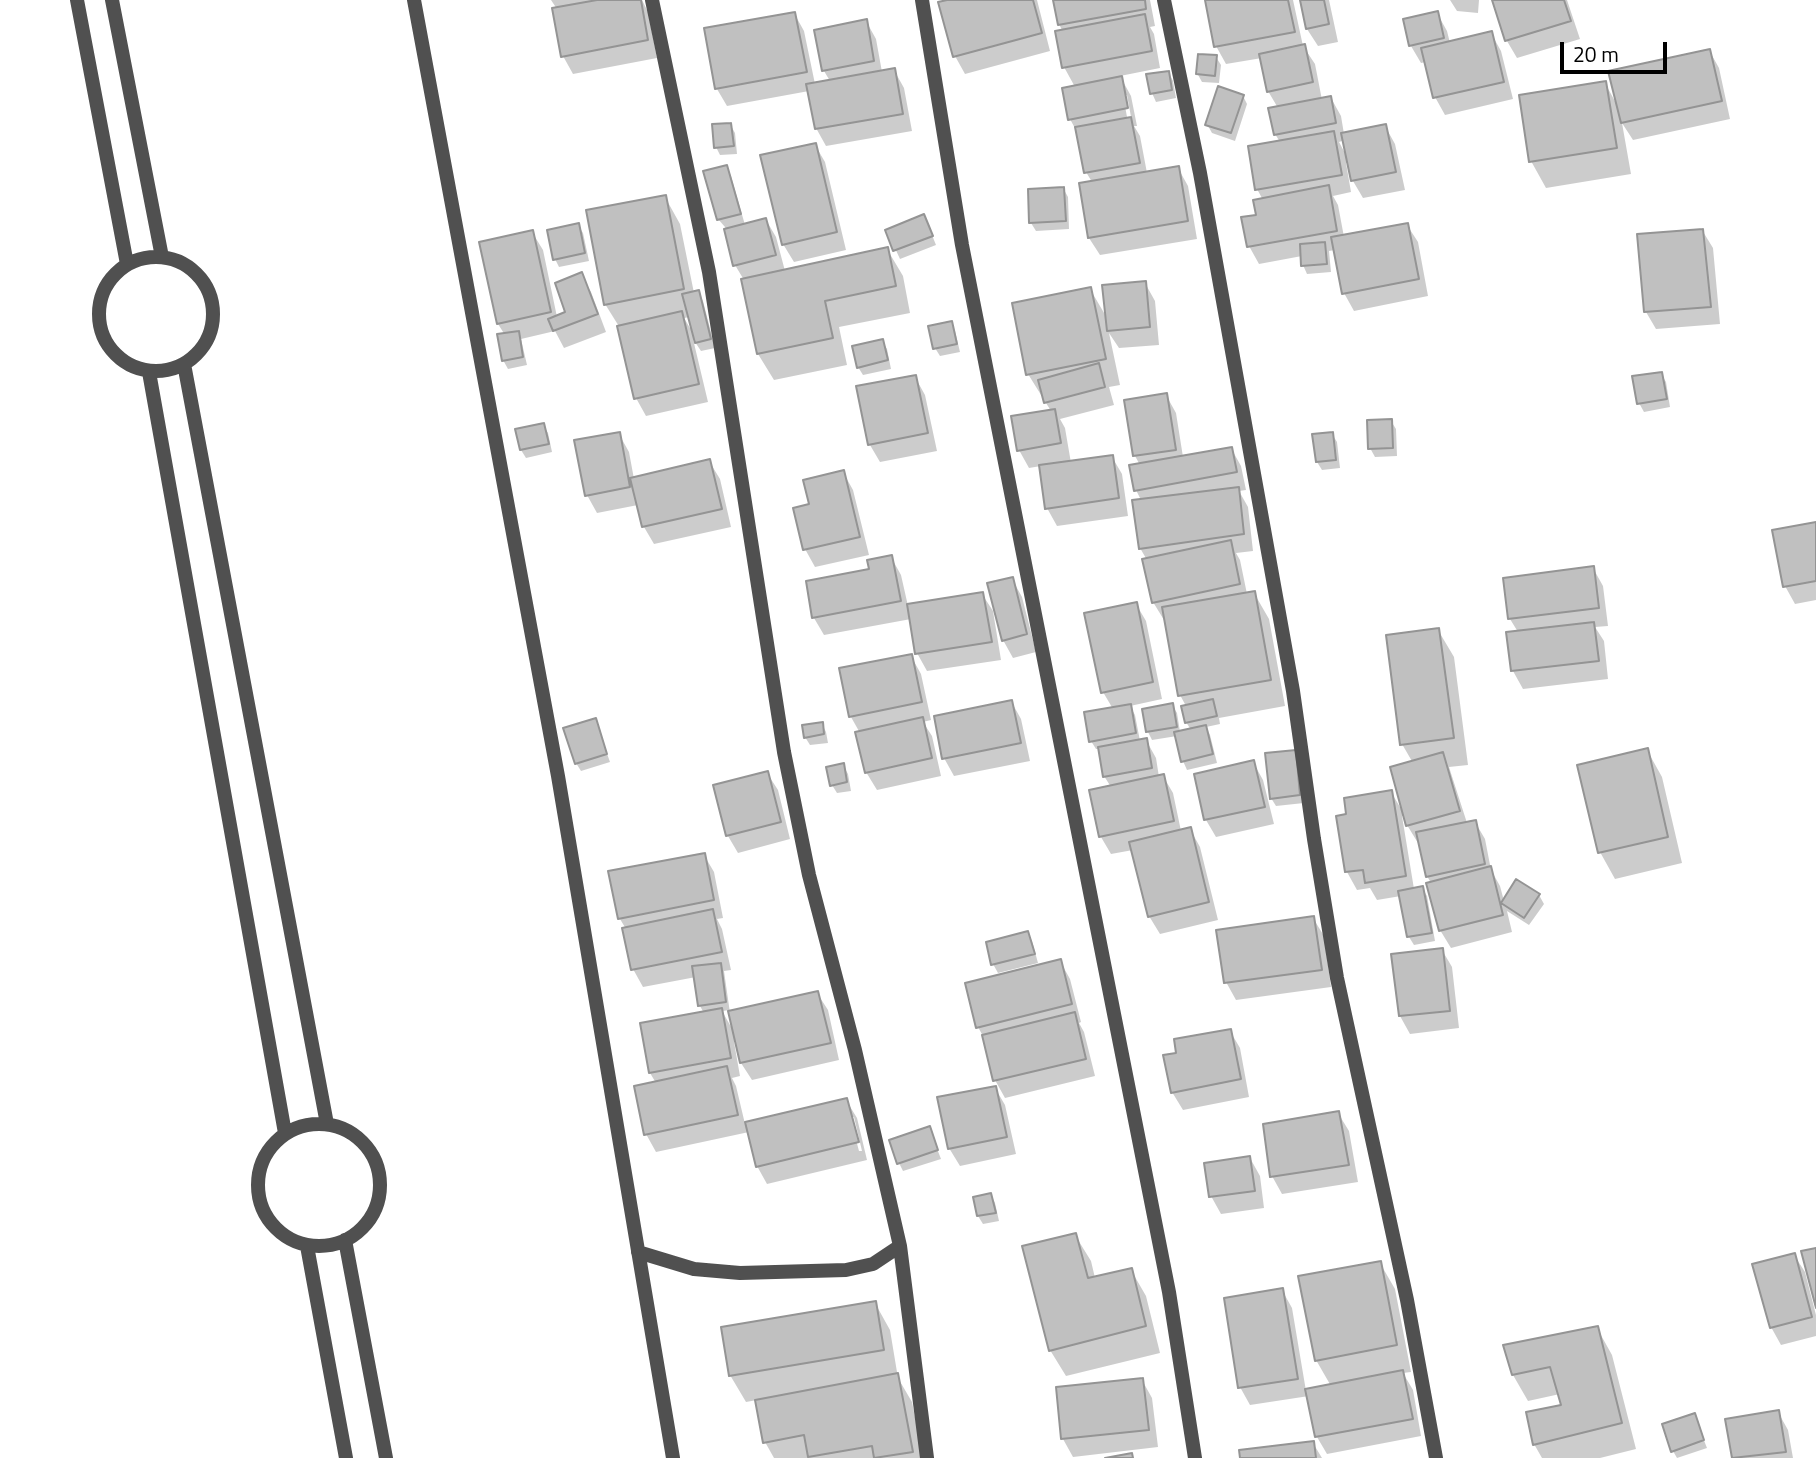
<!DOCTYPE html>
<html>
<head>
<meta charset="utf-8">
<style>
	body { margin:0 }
	#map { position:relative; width:1816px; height:1458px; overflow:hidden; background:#fff; font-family:"Titillium Web",sans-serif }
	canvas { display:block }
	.scale { position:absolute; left:1560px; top:42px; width:107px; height:32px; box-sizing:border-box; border:4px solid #000; border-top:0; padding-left:9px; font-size:21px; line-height:24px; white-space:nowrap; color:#000; -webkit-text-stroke:5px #fff; paint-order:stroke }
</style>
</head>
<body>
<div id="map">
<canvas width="1816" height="1458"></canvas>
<div class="scale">20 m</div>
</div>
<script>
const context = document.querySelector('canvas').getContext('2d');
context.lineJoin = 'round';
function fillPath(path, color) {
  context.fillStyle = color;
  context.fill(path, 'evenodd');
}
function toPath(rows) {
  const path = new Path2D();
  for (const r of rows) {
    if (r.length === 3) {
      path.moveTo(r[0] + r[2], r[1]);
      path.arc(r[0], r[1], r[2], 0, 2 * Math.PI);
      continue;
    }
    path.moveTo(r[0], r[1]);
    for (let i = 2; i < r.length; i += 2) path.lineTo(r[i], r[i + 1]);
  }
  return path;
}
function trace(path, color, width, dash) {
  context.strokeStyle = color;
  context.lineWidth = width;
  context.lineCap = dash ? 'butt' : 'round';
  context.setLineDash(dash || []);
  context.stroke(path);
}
const shadow = toPath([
	[551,0,642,0,648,12,657,58,573,74,563,56,557,9],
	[954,0,1037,0,1050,51,965,74,955,56],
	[1054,0,1150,0,1155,26,1150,27,1154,34,1160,68,1120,76,1131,96,1137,126,1134,126,1140,136,1147,173,1178,168,1188,186,1197,239,1100,255,1089,238,1081,184,1092,182,1086,172,1078,134,1070,119,1075,87,1064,67,1063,32,1059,24],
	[1123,95,1127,95,1131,117,1127,117],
	[1207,0,1293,0,1303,46,1315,64,1322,100,1331,98,1341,116,1344,134,1385,126,1395,144,1405,190,1363,198,1353,181,1349,162,1346,163,1351,192,1333,196,1338,205,1344,237,1407,225,1418,242,1428,296,1354,311,1344,293,1335,250,1329,251,1331,272,1307,274,1303,265,1302,256,1259,264,1249,246,1263,200,1257,189,1280,142,1275,134,1278,108,1268,91,1262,58,1226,64,1216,46],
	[1345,140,1347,157,1339,142],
	[1301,0,1329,0,1338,42,1318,46,1307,29],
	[1450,0,1479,0,1478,13,1457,11],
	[1494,0,1567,0,1580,39,1517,58,1507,41],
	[794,13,804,31,815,84,830,81,824,71,866,21,876,39,882,72,894,70,904,88,912,131,826,146,816,128,809,91,727,106,717,89],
	[1437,13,1447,31,1450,43,1491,33,1501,51,1513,99,1445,115,1435,97,1426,62,1421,63,1411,46,1405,20],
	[1709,50,1719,68,1730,119,1633,140,1622,123,1631,174,1546,188,1531,161,1605,83,1617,105],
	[1216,57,1221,65,1219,83,1202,82,1197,73],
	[1169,73,1173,81,1176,98,1156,102,1152,93],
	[1243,96,1247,104,1235,141,1212,133,1207,124],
	[730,124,735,133,737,154,720,155,716,147],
	[815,145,825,162,846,250,794,262,783,244],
	[727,167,731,176,745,225,766,220,776,237,785,271,887,249,903,276,910,313,839,327,847,365,774,380,758,354,744,280,735,265,725,227,718,219],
	[1063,188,1068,197,1069,229,1036,231,1031,223],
	[665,197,680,224,694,293,698,292,703,301,715,348,701,351,693,339,708,402,646,416,636,398,620,328,605,304],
	[690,317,693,333,684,318],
	[578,225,583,233,589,261,559,267,555,259],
	[928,225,936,245,900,259,887,231],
	[1702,230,1713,248,1720,324,1656,329,1646,312],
	[532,232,543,250,557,317,568,313,581,275,591,292,606,332,564,348,555,331,521,339,527,365,508,369,503,360,505,335,498,324],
	[1145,283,1155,301,1159,345,1119,348,1109,333,1120,385,1109,387,1114,405,1060,419,1065,428,1071,463,1112,457,1122,474,1128,516,1057,526,1047,508,1041,466,1029,468,1019,450,1051,411,1028,374,1090,289,1107,318],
	[951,323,955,331,960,352,940,356,935,348],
	[882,341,887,349,891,369,863,375,858,367],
	[1661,374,1666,382,1670,407,1644,412,1639,403],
	[915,377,925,395,937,451,880,462,870,445],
	[1166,395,1176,413,1183,457,1231,448,1241,466,1246,490,1239,491,1248,507,1253,551,1236,553,1240,560,1247,594,1254,593,1269,619,1285,706,1219,718,1220,724,1206,727,1210,735,1217,763,1187,770,1183,761,1177,736,1152,740,1148,732,1172,705,1177,713,1180,732,1191,730,1186,722,1186,706,1180,695,1166,619,1164,620,1153,602,1147,560,1140,548,1141,500,1136,490,1140,465,1135,456],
	[1391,421,1396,429,1397,456,1375,457,1370,448],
	[543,425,548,433,552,452,526,458,521,450],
	[619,434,629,452,634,479,709,461,720,479,731,527,654,544,644,527,638,505,597,513,587,495],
	[1332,434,1337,442,1340,468,1322,470,1317,462],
	[843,472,853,490,869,555,815,567,805,549,811,505],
	[1816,524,1816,600,1795,604,1785,586],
	[891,557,901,575,908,606,982,594,993,611,1001,660,927,671,917,653,911,619,824,635,814,618,808,583,871,571],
	[1593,568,1603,586,1608,626,1595,627,1604,641,1608,679,1523,689,1513,671,1518,632,1510,619,1505,579],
	[1012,579,1022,597,1036,652,1013,658,1003,640],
	[1136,604,1146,621,1162,699,1130,706,1135,715,1140,741,1146,740,1156,758,1159,777,1163,776,1173,793,1181,831,1190,829,1200,847,1218,920,1160,934,1149,916,1133,850,1111,854,1101,837,1091,791,1111,787,1104,776,1100,749,1096,749,1091,741,1113,709,1103,692],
	[1438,630,1454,657,1468,765,1449,767,1467,823,1475,822,1485,839,1491,870,1500,886,1504,901,1539,895,1544,904,1529,925,1507,911,1512,932,1451,948,1440,930,1431,883,1427,876,1420,842,1418,843,1407,825,1405,815,1402,816,1414,889,1422,888,1427,896,1435,941,1414,945,1409,937,1401,896,1377,900,1370,888,1357,890,1347,872,1338,817,1348,815,1391,792,1403,812,1413,763,1402,744],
	[911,656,921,674,931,720,923,722,932,736,941,776,877,790,866,772,860,733,851,717,841,670],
	[1011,701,1021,719,1030,761,954,776,944,758],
	[595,720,610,762,581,771,576,763],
	[822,724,826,732,828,743,810,745,805,737],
	[1647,750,1662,777,1682,863,1615,879,1600,852],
	[1295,752,1304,803,1276,806,1271,798],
	[1253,762,1263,780,1274,824,1216,837,1206,820],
	[843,765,848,774,851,791,837,793,832,785],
	[767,773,778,790,790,839,738,853,728,836,715,787],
	[704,855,714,872,723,918,717,919,722,929,731,970,724,971,730,1013,817,993,828,1010,839,1060,752,1080,741,1063,737,1042,734,1042,740,1076,732,1078,736,1086,745,1124,846,1100,857,1118,867,1160,767,1184,757,1166,749,1132,656,1152,646,1134,656,1083,650,1073,704,1013,700,1006,696,977,643,987,633,969,626,929,620,919],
	[730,1010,735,1032,734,1032,722,1011],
	[850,1117,854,1117,862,1151,859,1151],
	[1313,918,1324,936,1331,987,1236,1000,1226,982],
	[1028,933,1032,941,1038,963,998,973,993,964,988,943],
	[1442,950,1452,967,1459,1028,1410,1034,1400,1016,1393,955],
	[1060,961,1070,979,1081,1022,1079,1023,1084,1032,1095,1076,1005,1098,995,1080,984,1038,978,1027],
	[1230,1031,1240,1048,1249,1097,1183,1110,1172,1092,1179,1055],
	[995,1088,1005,1105,1016,1154,960,1166,949,1148],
	[1338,1113,1349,1131,1358,1182,1282,1194,1272,1176],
	[929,1128,941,1159,903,1171,899,1163],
	[1250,1158,1260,1176,1264,1208,1221,1214,1211,1196],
	[991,1195,995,1203,999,1221,983,1224,978,1216],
	[1075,1235,1091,1261,1095,1278,1131,1270,1146,1296,1160,1353,1066,1376,1050,1350],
	[1794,1255,1805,1272,1816,1315,1816,1336,1781,1345,1771,1327],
	[1380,1263,1395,1289,1411,1372,1403,1373,1413,1390,1421,1436,1327,1454,1317,1437,1309,1396,1250,1405,1240,1387,1282,1290,1292,1308,1306,1391,1331,1386,1316,1360],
	[875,1303,890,1330,898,1378,912,1402,923,1458,774,1458,765,1442,757,1400,746,1402,730,1375],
	[1597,1328,1612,1355,1636,1449,1600,1458,1542,1458,1534,1444,1564,1407,1560,1394,1528,1401,1513,1375],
	[1142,1380,1152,1398,1158,1447,1073,1457,1063,1439,1058,1389],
	[1778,1412,1788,1430,1793,1458,1734,1458,1727,1420],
	[1694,1415,1707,1448,1677,1458,1673,1451],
	[1313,1443,1322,1458,1242,1458]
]);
const building = toPath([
	[597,0,641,0,648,40,561,57,552,8,597,0],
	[947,0,1033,0,1042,33,953,57,938,2,947,0],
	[1053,0,1145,0,1146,9,1058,25,1053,0],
	[1205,0,1288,0,1295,32,1214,47,1205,0],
	[1300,0,1324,0,1329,24,1306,29,1300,0],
	[1492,0,1564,0,1571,21,1505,41,1492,0],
	[1438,11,1444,38,1409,46,1403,19,1438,11],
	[795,12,807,72,715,89,704,28,795,12],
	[1145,14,1152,51,1062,68,1055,31,1145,14],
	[867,19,874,61,822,71,814,30,867,19],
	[1492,31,1504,82,1433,98,1421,48,1492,31],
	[1305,44,1313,82,1267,92,1259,54,1305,44],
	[1710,49,1722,101,1621,123,1608,71,1710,49],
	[1198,54,1217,55,1215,76,1196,74,1198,54],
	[895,68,903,114,815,129,806,84,895,68],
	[1169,71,1172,90,1150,94,1146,74,1169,71],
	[1122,76,1128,108,1068,120,1062,88,1122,76],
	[1606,81,1617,148,1529,162,1519,95,1606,81],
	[1218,86,1244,95,1231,133,1205,125,1218,86],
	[1331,96,1336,123,1274,135,1268,108,1331,96],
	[1131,117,1140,163,1084,173,1075,127,1131,117],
	[731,123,734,146,714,148,712,124,731,123],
	[1386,124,1396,172,1351,181,1341,133,1386,124],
	[1334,131,1342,175,1255,190,1248,146,1334,131],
	[816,143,837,232,782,245,760,155,816,143],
	[727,165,741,214,717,220,703,171,727,165],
	[1179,166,1188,221,1088,238,1079,183,1179,166],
	[1329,185,1337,231,1247,247,1241,217,1256,215,1253,200,1329,185],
	[1064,187,1066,221,1029,223,1028,189,1064,187],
	[666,195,684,289,604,305,586,210,666,195],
	[924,214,933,236,893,251,885,230,924,214],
	[766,218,776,255,733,266,724,229,766,218],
	[579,223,585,253,553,260,547,230,579,223],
	[1408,223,1419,279,1342,294,1331,237,1408,223],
	[1703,229,1711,307,1644,312,1637,234,1703,229],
	[533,230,551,312,497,324,479,242,533,230],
	[1325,242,1327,264,1301,266,1300,244,1325,242],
	[888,247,896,286,825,301,833,338,757,354,741,279,888,247],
	[582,272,598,314,553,331,548,319,565,312,555,283,582,272],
	[1146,281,1150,327,1107,331,1102,285,1146,281],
	[1091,287,1106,359,1026,375,1012,303,1091,287],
	[699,290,711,339,695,343,682,294,699,290],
	[682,311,699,384,634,399,617,326,682,311],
	[952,321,957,344,933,349,928,326,952,321],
	[519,331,523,357,502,361,497,334,519,331],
	[883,339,888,360,857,368,852,346,883,339],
	[1099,363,1105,387,1044,403,1038,380,1099,363],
	[1662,372,1667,399,1637,404,1632,376,1662,372],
	[916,375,928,433,868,445,856,386,916,375],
	[1167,393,1176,450,1133,456,1124,400,1167,393],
	[1055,409,1061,443,1017,451,1011,416,1055,409],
	[1392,419,1393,448,1368,449,1367,420,1392,419],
	[544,423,549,444,520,450,515,429,544,423],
	[620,432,630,487,585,496,574,440,620,432],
	[1333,432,1336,460,1316,462,1312,434,1333,432],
	[1232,447,1237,472,1134,491,1129,465,1232,447],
	[1113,455,1119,498,1045,509,1039,465,1113,455],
	[710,459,722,509,642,527,630,478,710,459],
	[844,470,860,537,803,550,793,508,809,504,803,480,844,470],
	[1239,487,1244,534,1139,549,1132,500,1239,487],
	[1816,522,1816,581,1783,587,1772,530,1816,522],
	[1231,540,1240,584,1152,603,1142,559,1231,540],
	[892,555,901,601,812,618,806,581,869,569,867,560,892,555],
	[1594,566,1599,608,1508,619,1503,578,1594,566],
	[1013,577,1027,634,1002,641,987,583,1013,577],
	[1255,591,1271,680,1178,696,1162,607,1255,591],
	[983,592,992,642,915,654,907,604,983,592],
	[1137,602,1153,682,1101,693,1084,613,1137,602],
	[1594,622,1599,661,1511,671,1506,632,1594,622],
	[1439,628,1454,738,1400,745,1386,635,1439,628],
	[912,654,922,702,849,717,839,668,912,654],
	[1213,699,1217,716,1185,723,1181,706,1213,699],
	[1012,700,1021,743,942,759,934,716,1012,700],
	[1173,703,1177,727,1146,732,1142,709,1173,703],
	[1131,704,1136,733,1089,742,1084,712,1131,704],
	[923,717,932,758,865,773,855,732,923,717],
	[596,718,607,754,575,764,563,728,596,718],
	[823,722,824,734,804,738,802,725,823,722],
	[1206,725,1213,754,1181,762,1174,732,1206,725],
	[1147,738,1152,768,1103,777,1098,747,1147,738],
	[1648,748,1668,837,1598,853,1577,765,1648,748],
	[1296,750,1300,795,1270,799,1265,753,1296,750],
	[1443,752,1460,811,1406,826,1390,767,1443,752],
	[1254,760,1265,807,1204,820,1194,774,1254,760],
	[844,763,847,782,830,786,826,767,844,763],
	[768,771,781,822,726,836,713,785,768,771],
	[1164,774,1174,821,1099,837,1089,790,1164,774],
	[1392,790,1406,876,1365,883,1363,870,1345,872,1336,816,1346,814,1344,798,1392,790],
	[1476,820,1485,864,1426,877,1416,832,1476,820],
	[1191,827,1209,902,1148,917,1129,842,1191,827],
	[705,853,714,900,618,919,608,871,705,853],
	[1491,866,1503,915,1439,931,1426,883,1491,866],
	[1516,879,1540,894,1524,918,1501,903,1516,879],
	[1423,886,1432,933,1407,937,1398,891,1423,886],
	[713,909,722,952,631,970,622,928,713,909],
	[1314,916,1322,970,1224,983,1216,930,1314,916],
	[1028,931,1035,954,991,965,986,942,1028,931],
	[1443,948,1450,1011,1399,1016,1391,954,1443,948],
	[1061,959,1072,1004,976,1028,965,983,1061,959],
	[721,963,726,1002,698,1006,692,966,721,963],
	[818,991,831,1043,740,1063,728,1011,818,991],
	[722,1008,731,1058,649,1073,640,1023,722,1008],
	[1075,1012,1086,1059,993,1081,982,1035,1075,1012],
	[1231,1029,1241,1079,1171,1093,1163,1055,1176,1053,1174,1039,1231,1029],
	[727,1066,738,1115,644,1135,634,1086,727,1066],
	[996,1086,1007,1137,948,1149,937,1097,996,1086],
	[847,1098,859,1142,756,1167,745,1122,847,1098],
	[1339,1111,1349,1165,1270,1177,1263,1124,1339,1111],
	[930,1126,938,1150,897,1164,889,1140,930,1126],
	[1250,1156,1255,1191,1209,1197,1204,1163,1250,1156],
	[991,1193,996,1213,977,1216,973,1197,991,1193],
	[1076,1233,1088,1278,1132,1268,1146,1326,1049,1351,1022,1246,1076,1233],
	[1816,1248,1816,1308,1801,1251,1816,1248],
	[1795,1253,1812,1317,1770,1328,1752,1264,1795,1253],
	[1381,1261,1397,1345,1315,1361,1298,1276,1381,1261],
	[1283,1288,1298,1379,1238,1388,1224,1298,1283,1288],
	[876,1301,884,1350,729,1376,721,1327,876,1301],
	[1598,1326,1622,1423,1533,1445,1526,1412,1561,1405,1550,1367,1512,1375,1503,1345,1598,1326],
	[1403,1370,1413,1419,1315,1437,1305,1389,1403,1370],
	[898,1373,913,1452,874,1458,872,1446,808,1457,804,1435,763,1443,755,1400,898,1373],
	[1143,1378,1149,1430,1061,1439,1056,1387,1143,1378],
	[1779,1410,1786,1452,1732,1458,1725,1419,1779,1410],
	[1695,1413,1704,1440,1671,1452,1662,1424,1695,1413],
	[1314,1441,1316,1458,1240,1458,1239,1450,1314,1441],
	[1132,1453,1133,1458,1105,1458,1132,1453]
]);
const service = toPath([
	[77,0,127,264],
	[112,0,162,257],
	[156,314,57],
	[184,364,327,1124],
	[149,372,285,1133],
	[319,1185,61],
	[345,1240,386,1458],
	[307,1246,346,1458]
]);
const minor = toPath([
	[414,0,558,776,673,1458],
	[652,0,709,272,784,752,809,875,855,1050,900,1246,927,1458],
	[922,0,962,245,1169,1292,1195,1458],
	[1164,0,1200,173,1293,691,1314,839,1337,978,1407,1300,1436,1458],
	[638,1252,694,1269,740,1273,846,1270,873,1264,900,1246]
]);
fillPath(shadow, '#0003');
fillPath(building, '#c0c0c0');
trace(building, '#949494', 2);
trace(service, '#505050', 14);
trace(minor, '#505050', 14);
</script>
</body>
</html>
